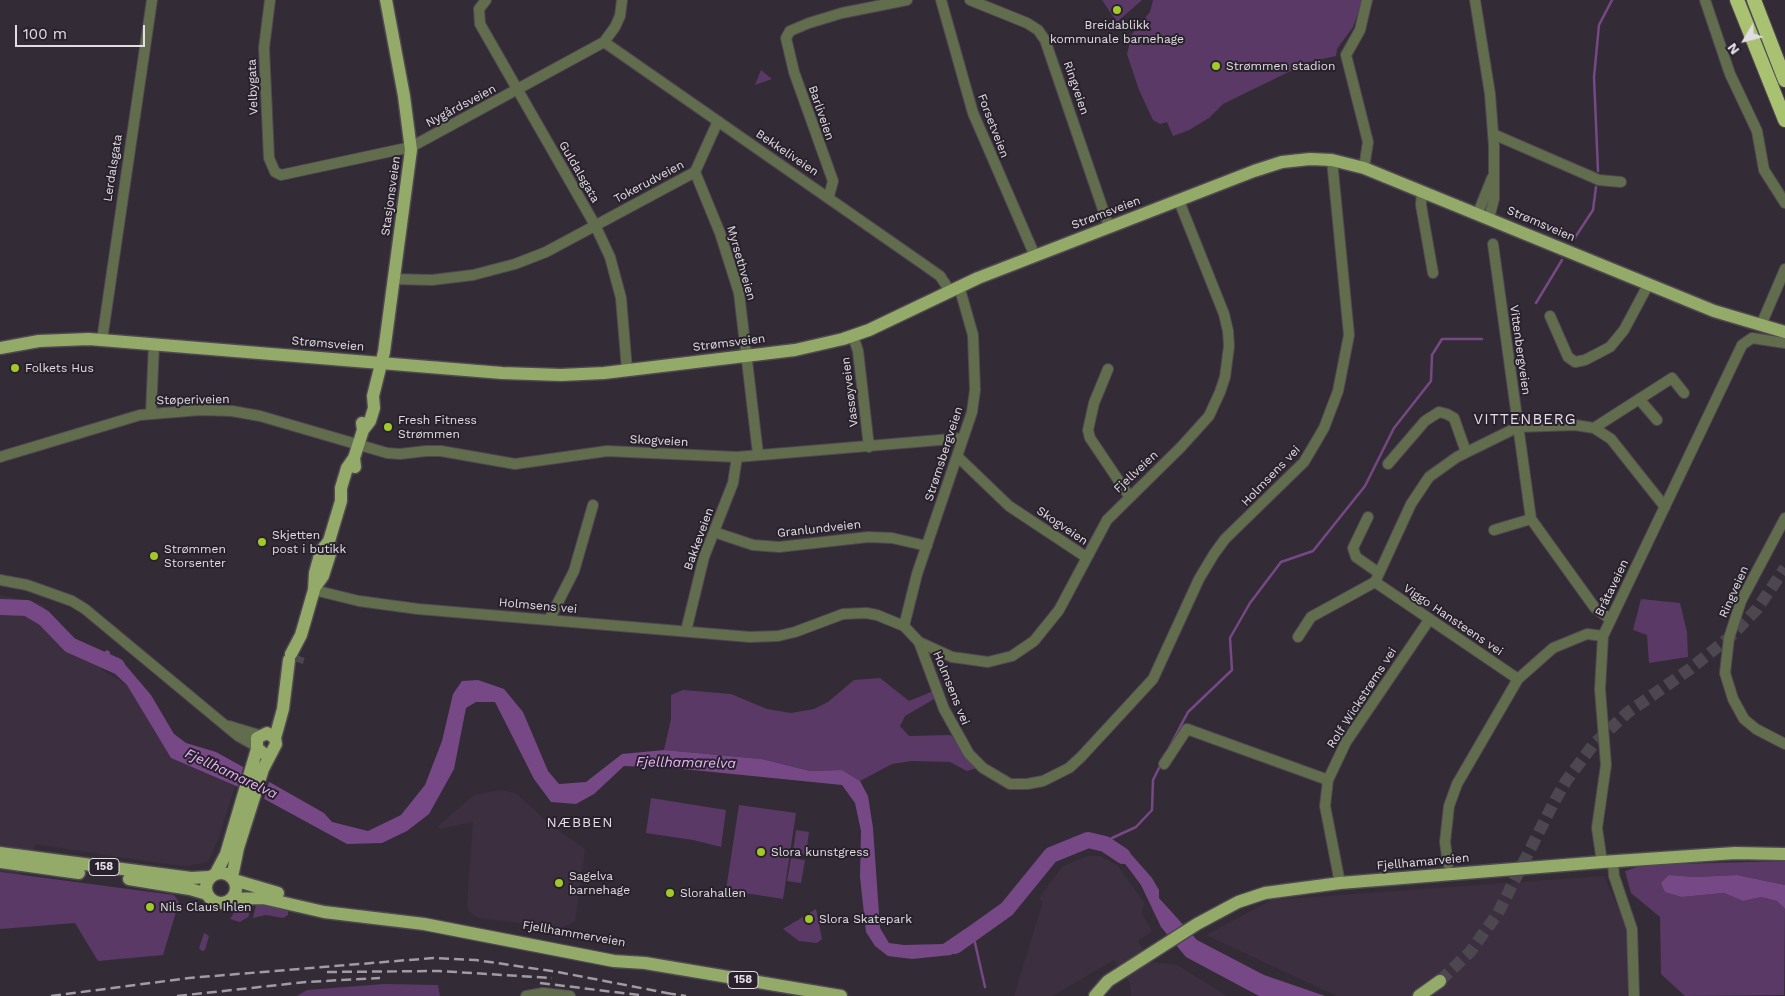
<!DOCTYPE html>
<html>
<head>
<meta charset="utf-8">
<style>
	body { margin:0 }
	#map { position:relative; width:1785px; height:996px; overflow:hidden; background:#332c36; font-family:"Work Sans",sans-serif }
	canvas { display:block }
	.north { position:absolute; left:1720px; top:15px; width:50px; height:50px; -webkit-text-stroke:4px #29222c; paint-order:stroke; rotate:233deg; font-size:14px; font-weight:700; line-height:20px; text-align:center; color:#e2dde4 }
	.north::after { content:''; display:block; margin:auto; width:18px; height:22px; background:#e2dde4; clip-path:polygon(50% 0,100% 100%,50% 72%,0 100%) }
	.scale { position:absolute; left:15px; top:25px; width:130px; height:22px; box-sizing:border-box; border:2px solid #e2dde4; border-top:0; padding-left:6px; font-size:15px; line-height:18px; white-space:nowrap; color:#e2dde4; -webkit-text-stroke:4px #29222c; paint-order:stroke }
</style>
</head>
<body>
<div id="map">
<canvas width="1785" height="996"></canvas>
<div class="north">N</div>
<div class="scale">100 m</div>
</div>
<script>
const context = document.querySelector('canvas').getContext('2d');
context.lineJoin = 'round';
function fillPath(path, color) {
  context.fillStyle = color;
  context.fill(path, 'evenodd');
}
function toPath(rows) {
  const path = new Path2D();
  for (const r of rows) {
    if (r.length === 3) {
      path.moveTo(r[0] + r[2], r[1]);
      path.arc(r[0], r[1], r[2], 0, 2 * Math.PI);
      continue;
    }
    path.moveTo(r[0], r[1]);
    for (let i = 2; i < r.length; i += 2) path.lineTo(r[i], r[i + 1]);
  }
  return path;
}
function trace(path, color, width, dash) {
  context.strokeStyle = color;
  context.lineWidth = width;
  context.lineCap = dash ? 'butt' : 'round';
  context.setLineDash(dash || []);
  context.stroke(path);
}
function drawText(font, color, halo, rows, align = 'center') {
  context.font = font + ' "Work Sans",sans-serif';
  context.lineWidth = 4;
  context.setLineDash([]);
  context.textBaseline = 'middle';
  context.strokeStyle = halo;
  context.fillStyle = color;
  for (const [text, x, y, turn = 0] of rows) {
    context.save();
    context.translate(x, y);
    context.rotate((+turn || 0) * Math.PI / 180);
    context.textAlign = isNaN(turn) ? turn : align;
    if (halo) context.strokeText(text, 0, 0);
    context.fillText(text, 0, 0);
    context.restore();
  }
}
const built = toPath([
	[0,595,42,604,76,645,95,660,103,671,127,685,171,758,235,786,218,840,208,862,186,866,158,863,36,844,0,912],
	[501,790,517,794,548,823,585,849,575,921,562,928,478,918,470,912,467,906,473,822,440,829,438,826,474,795],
	[1088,856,1100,856,1117,865,1145,904,1141,912,1152,931,1138,941,1151,962,1177,965,1227,996,1131,996,1130,983,1114,960,1052,996,1014,996,1043,902,1040,899,1041,895,1063,866],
	[1604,876,1628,930,1627,996,1337,996,1206,935,1272,900]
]);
const green = toPath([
	[1102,0,1142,0,1117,22],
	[1153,0,1361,0,1361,5,1353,27,1337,49,1336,56,1309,62,1223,104,1209,118,1189,130,1173,136,1167,122,1160,124,1153,120,1139,90,1127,54,1132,34,1150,12],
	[761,70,772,79,755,85],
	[1641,599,1680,603,1687,632,1688,657,1649,663,1647,635,1633,630],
	[880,678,909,701,936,690,934,699,905,716,900,726,909,736,950,735,987,765,967,771,950,762,912,761,892,764,860,781,842,770,810,771,762,759,664,750,671,719,671,695,683,690,731,694,767,709,791,713,814,709,828,702,854,680],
	[651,798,726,810,721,847,693,840,646,833],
	[739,805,796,813,783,899,726,890],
	[796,830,809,832,806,855,793,852],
	[791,858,805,860,801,883,787,881],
	[1785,861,1785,885,1736,875,1695,877,1669,875,1682,897,1724,893,1743,901,1761,897,1777,901,1785,909,1784,995,1685,996,1661,974,1660,917,1631,893,1625,871,1644,865],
	[0,872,174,895,179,902,163,955,98,961,75,923,0,929],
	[257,901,288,910,288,915,283,918,266,915,253,918],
	[248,906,251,908,248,917,240,922,230,919,235,911],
	[816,909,822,939,817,943,799,941,783,929],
	[204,933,209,936,205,950,202,951,199,948],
	[384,984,438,985,440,996,297,996,307,990]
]);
const water = toPath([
	[107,650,122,661,151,695,174,734,186,743,216,752,243,767,324,813,332,822,368,831,401,815,425,785,442,741,453,694,462,681,478,680,504,689,523,712,548,771,559,784,586,782,622,754,664,750,762,759,810,771,842,770,860,781,868,796,873,828,880,928,889,943,904,945,943,944,965,929,973,934,966,946,951,955,912,959,888,956,875,946,866,932,860,877,861,831,855,803,842,785,673,768,624,766,594,794,576,804,551,802,534,779,495,702,476,702,466,708,454,769,429,814,407,831,382,843,347,844,257,795,171,758,127,685,97,657],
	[1111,840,1130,853,1152,878,1159,890,1159,898,1197,940,1264,975,1325,996,1259,996,1186,957,1161,927,1141,885,1126,865,1113,853,1101,850],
	[1669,875,1695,877,1737,875,1785,885,1785,909,1777,901,1761,897,1743,901,1724,893,1682,897,1665,892,1661,883]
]);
const pier = toPath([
	[111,650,118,655,111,673,105,668],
	[244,765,270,779,264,799,237,789]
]);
const stream = toPath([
	[1598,171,1594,77,1599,25,1612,0],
	[1574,239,1593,210,1596,187],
	[1536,303,1562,260],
	[1170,746,1188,712,1232,670,1230,638,1250,603,1281,562,1313,551,1365,486,1394,428,1431,381,1432,355,1442,339,1482,339],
	[1105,844,1112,838,1136,827,1152,810,1153,780,1161,764],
	[973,934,985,987]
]);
const river = toPath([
	[0,607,27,608,44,618,70,645,117,666],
	[955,946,1007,909,1051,855,1088,840,1105,844,1123,856]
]);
const majorTunnel = toPath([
	[297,662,299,656],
	[1440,981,1470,952,1498,913,1553,804,1566,781,1593,745,1627,713,1690,669,1731,636,1757,609,1785,568]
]);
const minor = toPath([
	[270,0,264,48,269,158,275,172,281,175,411,147,604,42,615,27,620,16,622,0],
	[486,0,479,9,480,24,595,225,610,257,621,298,627,370],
	[941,0,973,113,1035,256],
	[970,0,1027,23,1038,30,1045,40,1109,227],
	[1475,0,1490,94,1494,146,1494,199,1489,218],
	[1705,0,1730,74,1757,131,1764,170,1785,203],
	[604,42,923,264,940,276,950,291],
	[1493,134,1599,180,1621,182],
	[1364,168,1368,142,1346,55,1360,30,1367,0],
	[695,172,720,233,739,293,758,454],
	[1422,191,1421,205,1433,273],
	[829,196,833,181,794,72,786,38,790,31,809,23,842,13,907,0],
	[1478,213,1492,178],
	[1493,244,1531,519,1595,608,1610,619],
	[393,279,432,280,473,275,515,264,546,252,695,172,718,121],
	[1550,316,1568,357,1575,362,1585,360,1610,347,1624,330,1648,285],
	[1761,325,1785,269],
	[853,336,858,351,869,447],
	[102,340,152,0],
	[1108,369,1094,403,1088,430,1090,438,1129,496],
	[1639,399,1657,420],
	[151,413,154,344],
	[1594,428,1672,378,1684,393],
	[0,457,140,415,200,410,232,411,260,416,387,453,400,454,426,451,441,451,515,464,607,451,737,457,963,438],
	[958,457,1009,506,1086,557],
	[1388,464,1425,421,1439,412,1447,414,1454,418,1466,452],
	[1368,517,1353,548,1356,557,1379,573],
	[1785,518,1741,601,1729,638,1725,673,1733,699,1744,719,1756,729,1785,744],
	[1494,530,1531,519],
	[714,532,753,545,779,547,868,537,892,538,927,546],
	[0,580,27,585,72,601,85,609,238,736,256,746],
	[1375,582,1518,679],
	[314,590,359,601,418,609,750,637,778,636,795,632,843,614,866,613,877,615,904,626,919,642,944,709,969,754,983,768,1010,784,1027,784,1043,781,1069,768,1081,757,1153,679,1199,579,1214,554,1225,539,1304,462,1324,428,1338,391,1349,335,1332,160],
	[549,620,574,571,593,505],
	[904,626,917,574,972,412,975,390,973,335,959,286],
	[686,631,704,557,733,483,737,457],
	[1298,637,1311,617,1375,582,1411,504,1429,477,1457,457,1518,427,1575,425,1594,428,1611,439,1665,507],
	[919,642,952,657,988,662,1012,656,1034,641,1059,610,1107,520,1181,447,1209,416,1220,392,1225,377,1229,346,1228,331,1224,314,1179,201],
	[229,726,259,735],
	[1164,764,1187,729,1328,780],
	[1613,861,1614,876,1632,929,1634,996],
	[1602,862,1597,828,1606,765,1600,689,1603,636,1742,345,1752,338,1785,343],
	[1448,864,1445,842,1449,806,1457,784,1518,679,1553,648,1587,634,1603,636],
	[1340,883,1325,806,1328,780,1346,742,1429,620],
	[526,996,543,993,570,996]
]);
const major = toPath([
	[0,348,39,341,89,339,502,373,561,375,604,373,795,350,843,339,869,330,978,278,1254,171,1282,162,1310,159,1332,160,1364,168,1714,311,1785,332],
	[363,430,370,421,374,408,373,396,384,352,411,150,404,96,386,0],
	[355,467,354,458,363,430,362,423],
	[315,587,323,576,330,554,329,541,341,501,341,488,347,468,354,458],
	[291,654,301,635,314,590,315,573,321,551,329,541],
	[263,753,257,748,257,738,267,733,275,738],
	[0,853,191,878,209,877],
	[0,862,79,873],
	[221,888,15],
	[216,873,226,854,257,749],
	[232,877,238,848,263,769,276,744,275,738,283,709,289,660],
	[129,879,190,889,207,894],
	[234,880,278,893],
	[231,899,263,898,324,912,424,924,614,961,645,963,841,996],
	[1095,996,1108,981,1197,924,1238,902,1265,893,1340,883,1602,862,1735,853,1785,854],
	[1419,996,1440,981]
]);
const highway = toPath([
	[1737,0,1785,120],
	[1754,0,1785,80]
]);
const rail = toPath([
	[327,972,439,971,552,978],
	[540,983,639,995],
	[666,993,686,996],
	[51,996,189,978,433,958,476,960,558,972,672,994],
	[177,996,306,982,380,978]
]);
const markers = [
	[1117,10,5,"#a1c929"],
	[1216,66,5,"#a1c929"],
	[15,368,5,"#a1c929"],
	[388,427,5,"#a1c929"],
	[262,542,5,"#a1c929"],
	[154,556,5,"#a1c929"],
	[761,852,5,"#a1c929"],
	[559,883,5,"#a1c929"],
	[670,893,5,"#a1c929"],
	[150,907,5,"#a1c929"],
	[809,919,5,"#a1c929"]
];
const shields = [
	[104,867,30],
	[743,980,30]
];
const shieldNames = [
	["158",104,867],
	["158",743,980]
];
const poiNames = [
	["Breidablikk",1117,25,"center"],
	["kommunale barnehage",1117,39,"center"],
	["Strømmen stadion",1226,66],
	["Folkets Hus",25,368],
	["Fresh Fitness",398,420],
	["Strømmen",398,434],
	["Skjetten",272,535],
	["post i butikk",272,549],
	["Strømmen",164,549],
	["Storsenter",164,563],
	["Slora kunstgress",771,852],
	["Sagelva",569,876],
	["barnehage",569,890],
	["Slorahallen",680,893],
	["Nils Claus Ihlen",160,907],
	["Slora Skatepark",819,919]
];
const streetNames = [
	["Velbygata",253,87,-92],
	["Ringveien",1076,88,71],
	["Nygårdsveien",461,106,-28],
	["Barliveien",821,113,71],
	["Forsetveien",993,126,69],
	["Bekkeliveien",787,153,34],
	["Lerdalsgata",113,168,-81],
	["Guldalsgata",579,172,60],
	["Tokerudveien",649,182,-28],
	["Stasjonsveien",391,196,-82],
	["Strømsveien",1106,213,-21],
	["Strømsveien",1541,224,23],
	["Myrsethveien",741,263,74],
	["Strømsveien",729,343,-7],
	["Strømsveien",328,344,5],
	["Vittenbergveien",1520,350,82],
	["Vassøyveien",850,392,-97],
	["Støperiveien",193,400,-1],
	["Skogveien",659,441,3],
	["Strømsbergveien",944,454,-72],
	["Fjellveien",1136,472,-43],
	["Holmsens vei",1271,476,-46],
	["Skogveien",1062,526,34],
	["Granlundveien",819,529,-6],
	["Bakkeveien",699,539,-70],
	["Bråtaveien",1612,588,-64],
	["Ringveien",1734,592,-66],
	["Holmsens vei",538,606,5],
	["Viggo Hansteens vei",1453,620,34],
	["Holmsens vei",951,688,68],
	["Rolf Wickstrøms vei",1362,698,-57],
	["Fjellhamarveien",1423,862,-5],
	["Fjellhammerveien",574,934,10]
];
const waterNames = [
	["Fjellhamarelva",686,763,1],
	["Fjellhamarelva",231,774,25]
];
const neighbourhoodNames = [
	["NÆBBEN",580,823]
];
const quarterNames = [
	["VITTENBERG",1525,420]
];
fillPath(built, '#3c3040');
fillPath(green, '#5a3966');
fillPath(water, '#764886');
fillPath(pier, '#332c36');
trace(stream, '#764886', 2.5);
trace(river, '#764886', 16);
trace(majorTunnel, '#4d4750', 12, [12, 6]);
trace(minor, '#4f4852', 12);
trace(major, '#4f4852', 15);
trace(highway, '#4f4852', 16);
trace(minor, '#626d4d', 10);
trace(major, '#94aa68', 12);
trace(highway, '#a8c272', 14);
trace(rail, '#a19ba3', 2.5, [10, 5]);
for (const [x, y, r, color] of markers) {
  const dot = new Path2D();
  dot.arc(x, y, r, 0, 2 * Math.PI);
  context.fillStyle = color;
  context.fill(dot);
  trace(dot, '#29222c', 2);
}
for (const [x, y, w] of shields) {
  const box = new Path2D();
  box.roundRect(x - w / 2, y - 8.5, w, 17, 4);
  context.fillStyle = '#29222c';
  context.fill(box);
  trace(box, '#e2dde4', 1);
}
drawText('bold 11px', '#e2dde4', null, shieldNames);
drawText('12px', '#e2dde4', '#29222c', poiNames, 'left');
drawText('12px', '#e2dde4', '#29222c', streetNames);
drawText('italic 14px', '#e8b4fb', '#29222c', waterNames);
context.letterSpacing = '1px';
drawText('14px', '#e5dbe9', '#29222c', neighbourhoodNames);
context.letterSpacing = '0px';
context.letterSpacing = '1px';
drawText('15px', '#e5dbe9', '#29222c', quarterNames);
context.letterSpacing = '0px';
</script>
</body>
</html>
